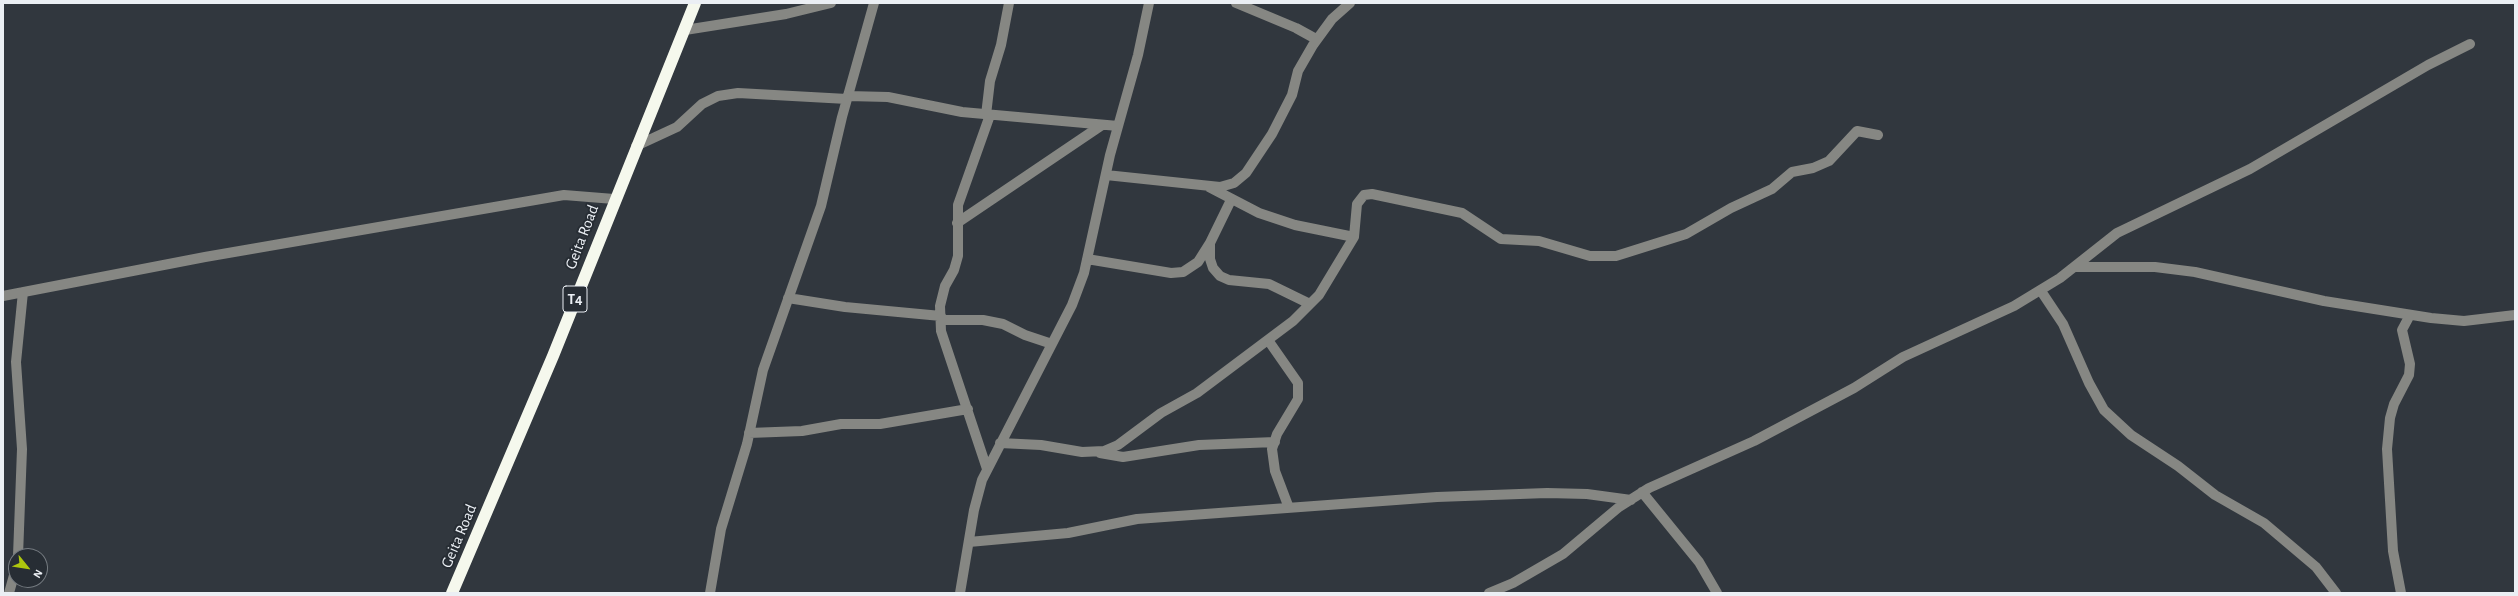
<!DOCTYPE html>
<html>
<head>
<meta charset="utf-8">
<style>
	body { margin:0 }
	#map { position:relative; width:2518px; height:596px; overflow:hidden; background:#31373e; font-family:"Alegreya Sans",sans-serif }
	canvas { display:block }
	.frame { position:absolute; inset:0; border:4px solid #ebeff4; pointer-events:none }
	.north { position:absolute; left:8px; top:548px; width:40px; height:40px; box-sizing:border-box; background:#272d34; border:1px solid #757b81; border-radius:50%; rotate:120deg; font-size:11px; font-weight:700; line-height:16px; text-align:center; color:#ebeff4 }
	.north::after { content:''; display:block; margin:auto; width:14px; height:18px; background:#adc60e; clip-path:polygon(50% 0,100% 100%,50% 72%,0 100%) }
</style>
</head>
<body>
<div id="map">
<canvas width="2518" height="596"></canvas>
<div class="frame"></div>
<div class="north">N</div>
</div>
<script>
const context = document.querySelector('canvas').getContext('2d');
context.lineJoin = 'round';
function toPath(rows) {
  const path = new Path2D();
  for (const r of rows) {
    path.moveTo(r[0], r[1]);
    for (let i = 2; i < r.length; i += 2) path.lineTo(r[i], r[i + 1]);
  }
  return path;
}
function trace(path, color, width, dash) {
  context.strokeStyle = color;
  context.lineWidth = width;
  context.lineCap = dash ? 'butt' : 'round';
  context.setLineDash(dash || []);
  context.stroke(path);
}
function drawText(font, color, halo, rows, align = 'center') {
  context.font = font + ' "Alegreya Sans",sans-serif';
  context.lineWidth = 4;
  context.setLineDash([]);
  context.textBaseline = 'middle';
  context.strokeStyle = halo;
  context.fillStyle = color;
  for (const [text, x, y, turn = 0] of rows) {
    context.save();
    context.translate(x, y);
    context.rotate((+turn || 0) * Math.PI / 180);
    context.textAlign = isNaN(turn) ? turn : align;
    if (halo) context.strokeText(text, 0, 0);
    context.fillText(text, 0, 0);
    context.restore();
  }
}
const minor = toPath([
	[1236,3,1296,28,1316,39],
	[685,30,786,14,831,3],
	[848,96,888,97,962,112,1118,126],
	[986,115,990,81,1001,45,1009,3],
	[636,146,677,127,702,104,718,96,738,93,847,99],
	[1106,175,1220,187,1234,183,1246,173,1272,134,1292,95,1298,71,1313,45,1332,19,1350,3],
	[1209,187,1259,213,1295,225,1354,237],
	[1231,200,1210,243,1210,259,1213,268,1220,276,1229,280,1269,284,1310,304],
	[957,223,1102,125],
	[1087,259,1171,273,1183,272,1198,262,1210,243],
	[2074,267,2155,267,2195,272,2324,301,2431,318,2464,321,2515,315],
	[2041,291,2063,324,2089,383,2104,410,2131,435,2178,466,2215,495,2264,523,2316,567,2336,593],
	[3,296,205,257,564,195,614,199],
	[788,298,845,307,941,316],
	[941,320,983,320,1003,324,1025,335,1052,344],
	[1268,340,1298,383,1298,399,1277,434,1272,449,1275,471,1289,508],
	[749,433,802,431,841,424,880,424,968,409],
	[1000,443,1041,445,1082,452,1104,451,1118,445,1161,413,1197,393,1293,321,1319,295,1354,237,1357,204,1364,195,1372,194,1462,213,1501,239,1539,241,1590,256,1616,256,1686,234,1731,208,1772,189,1792,172,1813,168,1829,161,1857,131,1878,135],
	[1100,453,1123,457,1199,445,1275,442],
	[987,469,941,331,940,306,945,286,954,270,958,256,958,205,990,115],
	[1642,492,1699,562,1717,593],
	[969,542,1068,533,1137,519,1437,497,1547,493,1587,494,1631,500],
	[18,556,22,449,16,362,23,292],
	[9,593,16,568],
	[710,593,721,529,747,444,763,370,821,206,842,117,874,3],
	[960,593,974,510,982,480,1072,305,1084,273,1110,155,1138,55,1149,3],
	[1489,593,1513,583,1563,554,1619,507,1649,488,1754,441,1854,388,1903,357,2014,306,2060,278,2117,233,2250,169,2428,65,2470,44],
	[2401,593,2393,551,2387,449,2390,418,2394,404,2409,375,2410,364,2402,330,2410,315]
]);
const highway = toPath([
	[452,593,553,356,695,3]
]);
const shields = [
	[575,299,24]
];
const shieldNames = [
	["T4",575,299]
];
const streetNames = [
	["Geita Road",582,237,-69],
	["Geita Road",459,536,-67]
];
trace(minor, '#868783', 10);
trace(highway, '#f5f8ed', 12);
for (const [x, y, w] of shields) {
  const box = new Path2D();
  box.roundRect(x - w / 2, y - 13, w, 26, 3);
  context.fillStyle = '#272d34';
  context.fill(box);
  trace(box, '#ebeff4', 1);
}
drawText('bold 15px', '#ebeff4', null, shieldNames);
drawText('16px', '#ebeff4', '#272d34', streetNames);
</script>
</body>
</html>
